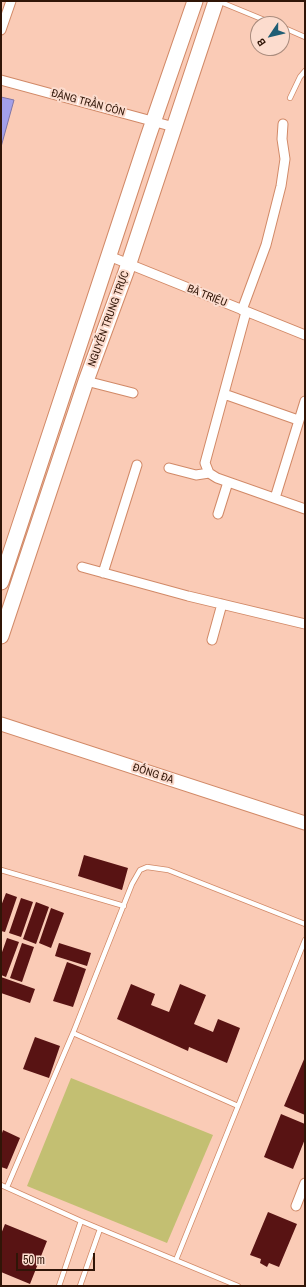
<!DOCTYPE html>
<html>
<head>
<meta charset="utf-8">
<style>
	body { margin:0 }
	#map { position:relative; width:306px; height:1287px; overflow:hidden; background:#facbb6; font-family:"Archivo Narrow",sans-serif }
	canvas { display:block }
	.frame { position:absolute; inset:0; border:2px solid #301507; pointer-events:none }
	.north { position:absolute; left:250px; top:16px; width:40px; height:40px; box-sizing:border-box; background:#fcdcce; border:1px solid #aa8c7e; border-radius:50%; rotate:235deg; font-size:11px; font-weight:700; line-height:16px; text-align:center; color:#301507 }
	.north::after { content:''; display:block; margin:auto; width:14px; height:18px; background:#205e75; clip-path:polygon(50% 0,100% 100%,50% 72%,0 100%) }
	.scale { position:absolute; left:16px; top:1253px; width:79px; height:18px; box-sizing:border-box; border:2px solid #301507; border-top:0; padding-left:5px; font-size:12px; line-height:14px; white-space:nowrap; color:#301507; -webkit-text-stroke:3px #fcdcce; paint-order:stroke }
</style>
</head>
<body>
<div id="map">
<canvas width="306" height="1287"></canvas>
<div class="frame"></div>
<div class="north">B</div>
<div class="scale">50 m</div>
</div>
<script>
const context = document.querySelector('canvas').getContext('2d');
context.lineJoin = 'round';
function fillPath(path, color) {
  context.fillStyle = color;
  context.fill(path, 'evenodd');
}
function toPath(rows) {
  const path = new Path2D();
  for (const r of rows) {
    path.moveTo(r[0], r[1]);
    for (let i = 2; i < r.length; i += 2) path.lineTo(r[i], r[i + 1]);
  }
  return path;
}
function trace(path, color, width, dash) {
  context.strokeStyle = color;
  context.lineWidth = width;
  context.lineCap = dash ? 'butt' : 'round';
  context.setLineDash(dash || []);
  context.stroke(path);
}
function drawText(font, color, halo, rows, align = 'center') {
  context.font = font + ' "Archivo Narrow",sans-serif';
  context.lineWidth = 4;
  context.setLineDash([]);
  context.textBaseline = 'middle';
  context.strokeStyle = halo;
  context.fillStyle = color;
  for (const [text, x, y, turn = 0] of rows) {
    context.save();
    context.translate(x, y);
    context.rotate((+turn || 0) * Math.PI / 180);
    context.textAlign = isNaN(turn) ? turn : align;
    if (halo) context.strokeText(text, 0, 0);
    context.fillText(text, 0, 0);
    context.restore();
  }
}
const green = toPath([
	[71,1078,213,1135,167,1243,27,1186]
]);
const water = toPath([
	[1,97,14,100,1,147,1,97]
]);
const building = toPath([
	[84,855,128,868,122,890,78,876],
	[6,893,17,897,5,932,1,931,1,906],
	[21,898,33,902,21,937,9,933],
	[36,902,49,907,36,944,23,939],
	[51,908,64,913,51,948,39,943],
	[7,938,19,942,6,977,1,975,1,955],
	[22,943,34,947,22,982,10,978],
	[59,943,91,953,87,966,55,956],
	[67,962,86,969,73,1007,53,1001],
	[1,977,35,989,30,1003,1,993],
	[131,984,155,994,151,1005,169,1012,180,984,206,995,194,1024,213,1032,218,1019,240,1028,227,1063,189,1047,188,1051,117,1019],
	[35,1037,60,1046,49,1078,23,1069],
	[305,1057,305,1115,284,1106],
	[281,1114,305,1124,305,1139,293,1169,264,1157],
	[3,1130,20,1138,7,1169,1,1167,1,1136],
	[268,1212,297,1224,279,1267,269,1263,267,1267,260,1263,261,1259,250,1255],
	[5,1224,47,1241,30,1284,1,1272,1,1234]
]);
const lane = toPath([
	[218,1,274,24],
	[282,27,305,37],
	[290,98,300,77,305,71],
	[1,870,124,906],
	[73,1033,238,1106],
	[1,1185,81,1221,238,1286],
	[7,1187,73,1033,132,884,140,870,147,867,168,870,305,924],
	[176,1260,305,940],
	[59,1286,81,1221],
	[80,1286,100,1229]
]);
const street = toPath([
	[1,30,11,1],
	[1,80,174,127],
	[109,256,305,335],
	[242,310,266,245,281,186,285,159,282,139,283,124],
	[246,312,205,463,209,473,217,478,305,509],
	[86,381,133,393],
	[224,394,298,420],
	[169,468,196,475,209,473],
	[275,498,305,401],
	[218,514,228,482],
	[82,567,188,596,305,624],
	[103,573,137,465],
	[212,640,222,604],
	[296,1206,305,1183]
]);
const secondary = toPath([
	[1,724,305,823]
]);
const primary = toPath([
	[1,582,148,137,195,1],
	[1,636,86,381,126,272,216,1]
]);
const streetNames = [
	["ĐẶNG TRẦN CÔN",88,103,15],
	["BÀ TRIỆU",207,296,22],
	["NGUYỄN TRUNG TRỰC",109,319,-70],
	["ĐỐNG ĐA",153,774,18]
];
fillPath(green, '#c3bf72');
fillPath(water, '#a3a0ea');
trace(water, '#8076a6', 1);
fillPath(building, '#581313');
trace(lane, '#d18967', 6);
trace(street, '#d18967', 11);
trace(secondary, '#d18967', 15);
trace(primary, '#d18967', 17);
trace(lane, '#fff', 4.5);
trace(street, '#fff', 9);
trace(secondary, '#fff', 13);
trace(primary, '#fff', 15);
drawText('11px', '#301507', '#fcdcce', streetNames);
</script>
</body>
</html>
